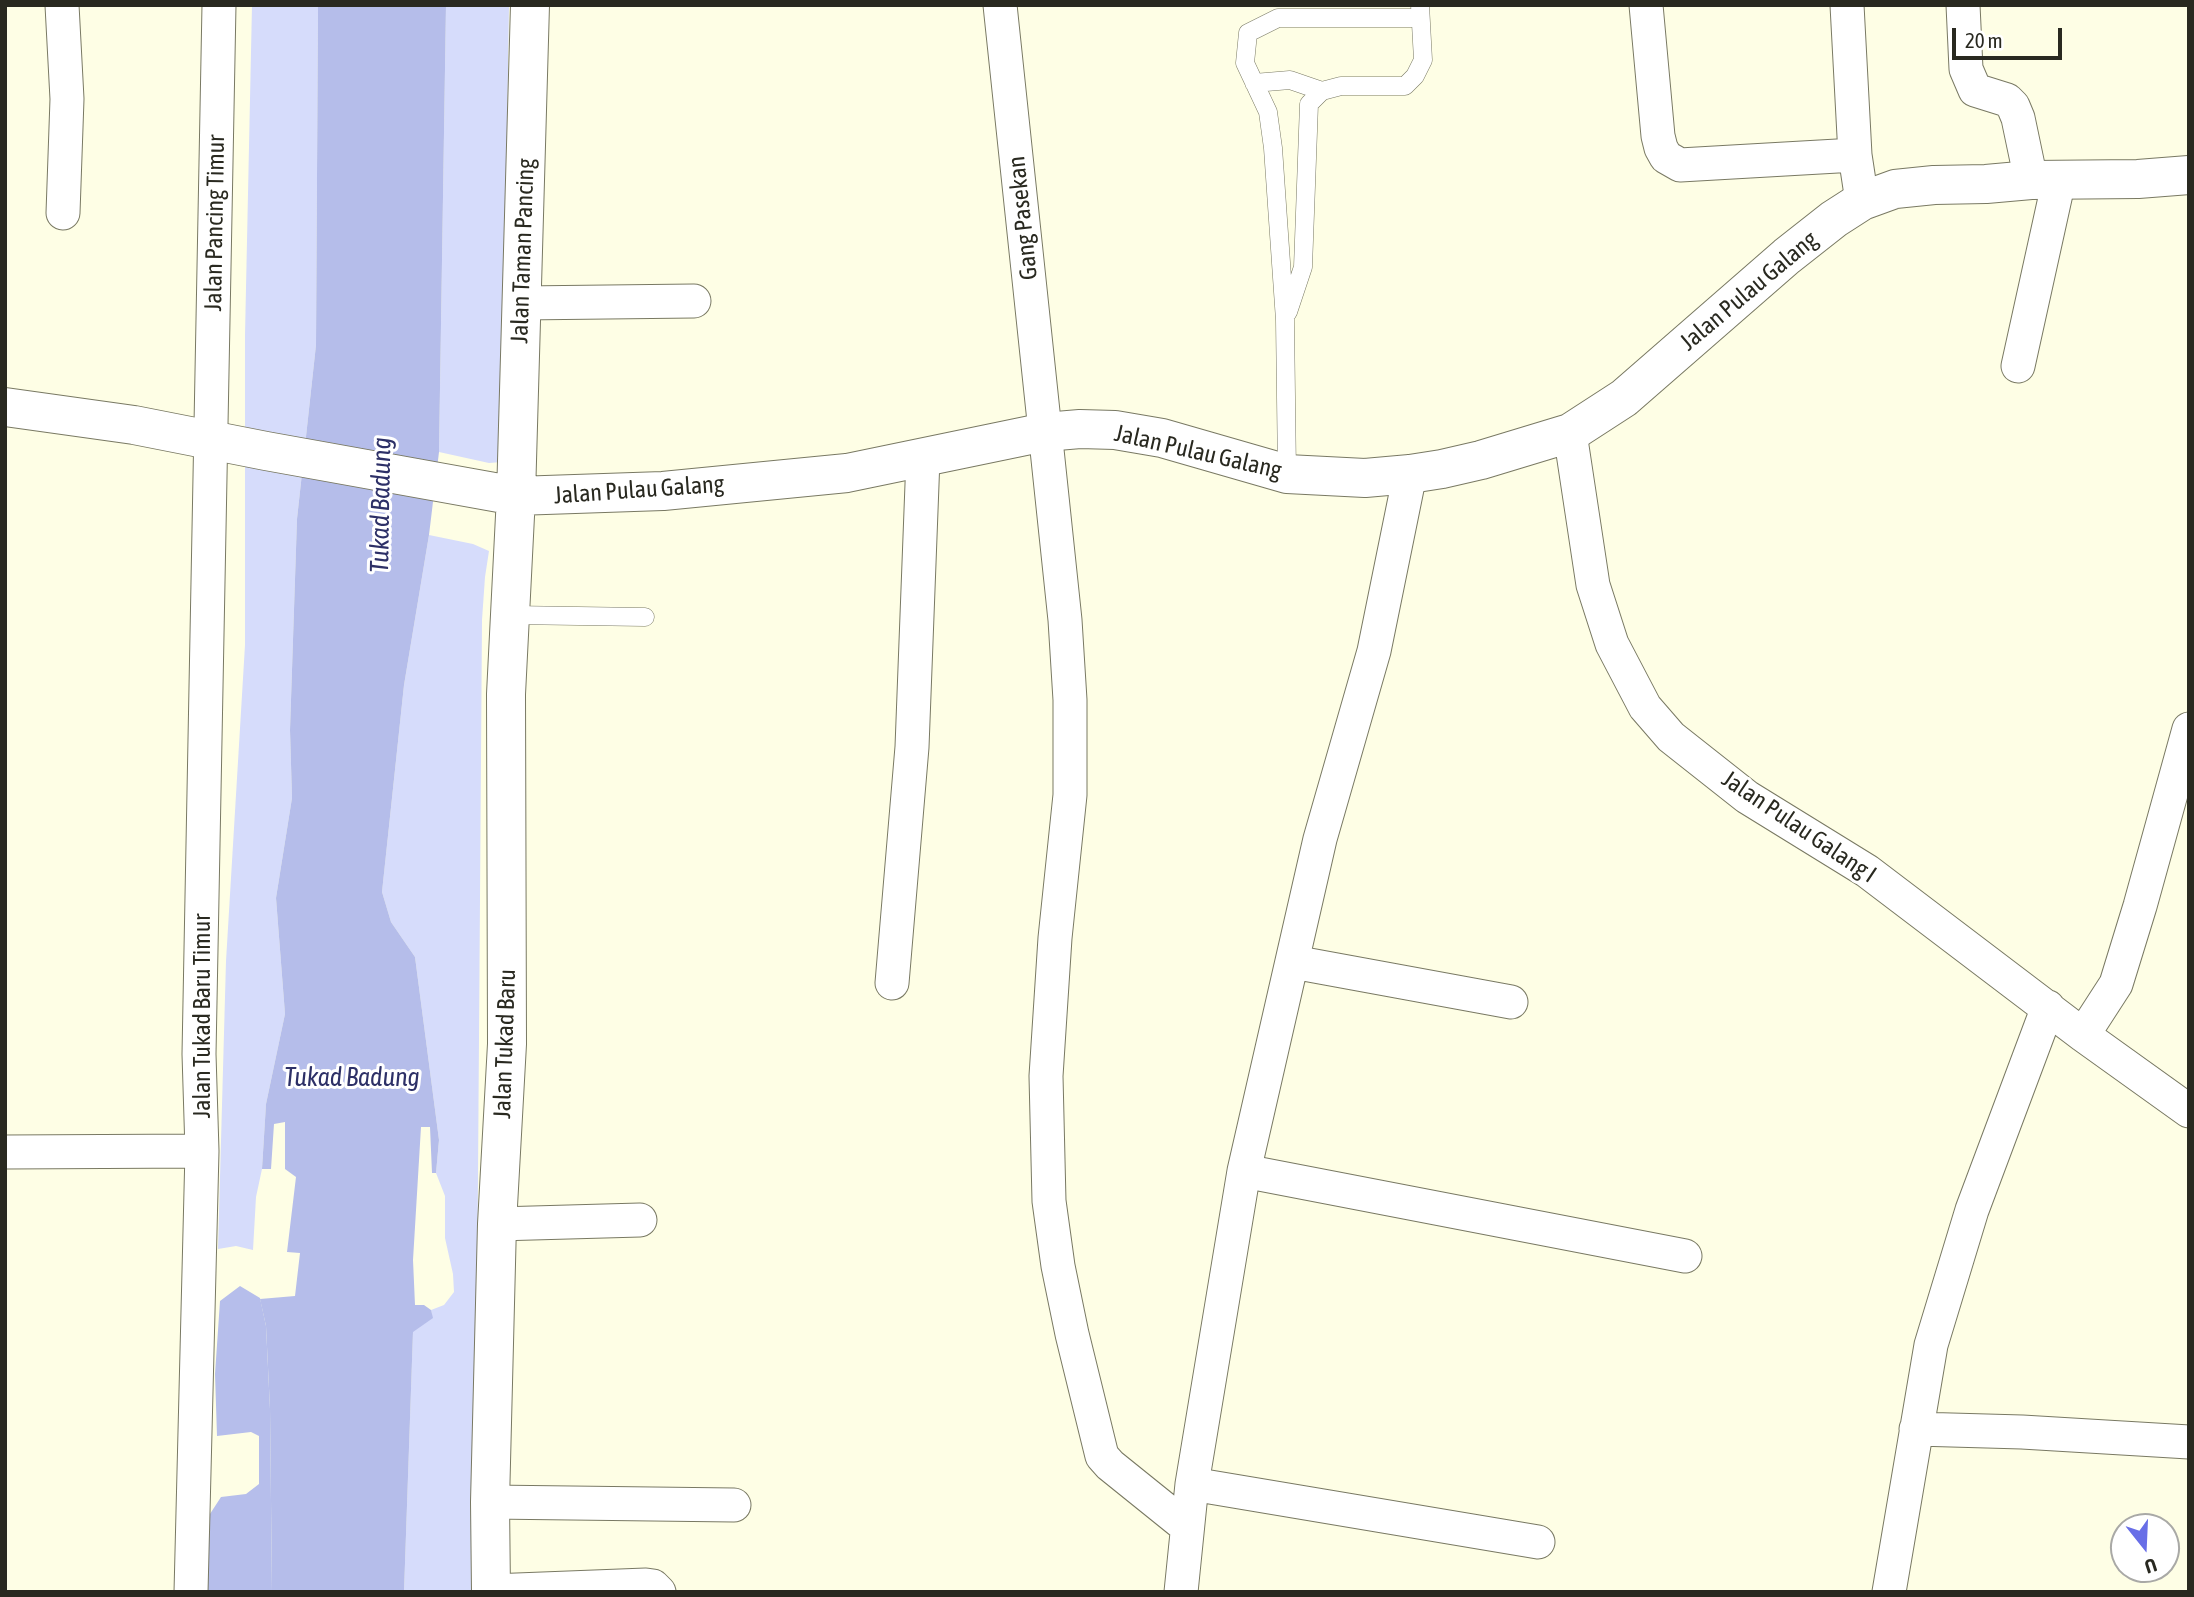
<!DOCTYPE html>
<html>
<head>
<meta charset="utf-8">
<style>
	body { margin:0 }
	#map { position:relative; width:2194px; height:1597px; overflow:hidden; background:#fefee5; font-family:"Asap Condensed",sans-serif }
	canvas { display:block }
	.frame { position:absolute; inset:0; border:7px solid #292920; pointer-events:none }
	.north { position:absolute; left:2110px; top:1513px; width:70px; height:70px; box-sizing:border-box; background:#fff; border:2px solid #a9a9a6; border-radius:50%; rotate:162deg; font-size:19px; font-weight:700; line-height:28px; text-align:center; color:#292920 }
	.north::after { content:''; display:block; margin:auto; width:24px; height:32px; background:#686ee7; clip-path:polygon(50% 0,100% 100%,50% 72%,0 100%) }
	.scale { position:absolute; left:1952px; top:28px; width:110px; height:32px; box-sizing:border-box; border:4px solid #292920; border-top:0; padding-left:9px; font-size:21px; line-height:24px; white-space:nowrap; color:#292920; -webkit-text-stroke:5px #fff; paint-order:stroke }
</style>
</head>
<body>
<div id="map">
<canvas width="2194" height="1597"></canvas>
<div class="frame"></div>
<div class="north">U</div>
<div class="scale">20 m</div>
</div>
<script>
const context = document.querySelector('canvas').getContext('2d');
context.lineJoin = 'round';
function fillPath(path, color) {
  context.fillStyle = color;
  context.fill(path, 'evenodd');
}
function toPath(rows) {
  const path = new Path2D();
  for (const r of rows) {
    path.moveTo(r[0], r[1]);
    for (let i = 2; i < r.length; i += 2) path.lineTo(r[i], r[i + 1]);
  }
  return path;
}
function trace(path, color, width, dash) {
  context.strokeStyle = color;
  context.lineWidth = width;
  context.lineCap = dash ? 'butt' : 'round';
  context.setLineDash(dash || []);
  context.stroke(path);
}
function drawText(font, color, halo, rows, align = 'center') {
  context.font = font + ' "Asap Condensed",sans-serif';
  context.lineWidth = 6;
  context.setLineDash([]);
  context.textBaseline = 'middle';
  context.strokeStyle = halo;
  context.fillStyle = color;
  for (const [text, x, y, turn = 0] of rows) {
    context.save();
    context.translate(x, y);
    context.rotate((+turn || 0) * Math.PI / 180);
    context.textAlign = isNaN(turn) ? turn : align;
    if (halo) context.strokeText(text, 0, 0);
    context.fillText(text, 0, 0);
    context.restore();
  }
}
const green = toPath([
	[252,5,318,5,316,345,297,519,290,730,292,798,276,898,285,1014,266,1104,262,1169,256,1197,253,1250,236,1246,218,1249,226,961,245,645,245,335],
	[446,5,509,5,502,462,489,463,439,452],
	[429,535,473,544,489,551,485,577,482,620,475,1592,404,1592,413,1331,432,1318,431,1310,444,1305,454,1292,453,1274,445,1238,445,1196,436,1173,439,1140,415,957,391,922,382,892,404,685]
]);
const forest = toPath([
	[240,1286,260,1298,266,1326,270,1409,272,1592,207,1592,208,1517,221,1497,246,1494,259,1484,259,1436,251,1432,217,1436,215,1374,220,1301]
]);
const water = toPath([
	[318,5,446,5,439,452,429,535,404,685,382,892,391,922,415,957,439,1140,436,1173,432,1173,430,1127,421,1127,413,1260,415,1305,424,1305,431,1310,433,1318,413,1332,404,1592,272,1592,270,1409,266,1326,260,1299,295,1296,300,1253,287,1252,296,1177,285,1169,285,1122,274,1124,271,1169,262,1169,266,1104,285,1014,276,898,292,798,290,730,297,519,316,345]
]);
const lane = toPath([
	[1254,83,1290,80,1322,91],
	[1288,312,1303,267,1309,104,1322,91,1341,86,1405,86,1415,76,1423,60,1420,5],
	[1287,474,1285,320,1273,148,1268,112,1245,63,1248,33,1278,18,1420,18],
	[511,615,645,617]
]);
const street = toPath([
	[62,5,67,99,63,213],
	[1000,5,1065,620,1070,700,1070,795,1055,938,1046,1076,1049,1201,1058,1266,1072,1334,1102,1456,1110,1465,1187,1527],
	[1646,5,1658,136,1661,148,1666,157,1680,165,1855,155],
	[1847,5,1855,155,1862,201],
	[1963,5,1966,69,1975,90,2007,100,2013,106,2018,118,2031,180],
	[521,303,694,301],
	[2018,366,2059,180],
	[1570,433,1593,585,1612,644,1645,707,1671,737,1747,797,1867,871,2083,1035,2189,1111],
	[1293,962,1511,1002],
	[892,983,912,747,923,458],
	[2083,1035,2116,984,2140,906,2189,729],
	[5,1152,202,1151],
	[1244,1171,1685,1256],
	[497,1224,640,1220],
	[1916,1429,2022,1432,2189,1442],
	[1192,1484,1538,1542],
	[490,1502,734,1505],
	[491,1591,646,1585,653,1586,659,1592],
	[191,1592,202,1151,199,1054,219,5],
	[1181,1592,1192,1484,1244,1171,1320,839,1374,651,1410,474],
	[1889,1592,1931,1345,1972,1210,2048,1007]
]);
const secondary = toPath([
	[5,407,134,425,266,451,516,496,663,491,847,473,1045,432,1080,429,1115,430,1162,438,1287,474,1365,478,1410,474,1442,469,1481,460,1570,433,1624,398,1787,256,1834,219,1862,201,1895,189,1934,185,1986,184,2031,180,2138,179,2189,175],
	[491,1592,490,1502,497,1224,507,1044,506,694,516,496,530,5]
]);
const streetNames = [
	["Gang Pasekan",1023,218,-96],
	["Jalan Pancing Timur",215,223,-89],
	["Jalan Taman Pancing",523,251,-88],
	["Jalan Pulau Galang",1749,291,-40],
	["Jalan Pulau Galang",1198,452,13],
	["Jalan Pulau Galang",639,490,-4],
	["Jalan Pulau Galang I",1799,827,34],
	["Jalan Tukad Baru Timur",202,1016,-90],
	["Jalan Tukad Baru",505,1044,-88]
];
const waterNames = [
	["Tukad Badung",381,505,-89],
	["Tukad Badung",352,1078]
];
fillPath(green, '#d6dcfb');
fillPath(forest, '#b6beeb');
fillPath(water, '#b5bdea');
trace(lane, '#797963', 19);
trace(street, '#797963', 35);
trace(secondary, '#797963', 40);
trace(lane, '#fff', 18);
trace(street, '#fff', 33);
trace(secondary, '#fff', 38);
drawText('24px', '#292920', '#fff', streetNames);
drawText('italic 26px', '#2d3067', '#fff', waterNames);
</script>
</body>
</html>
